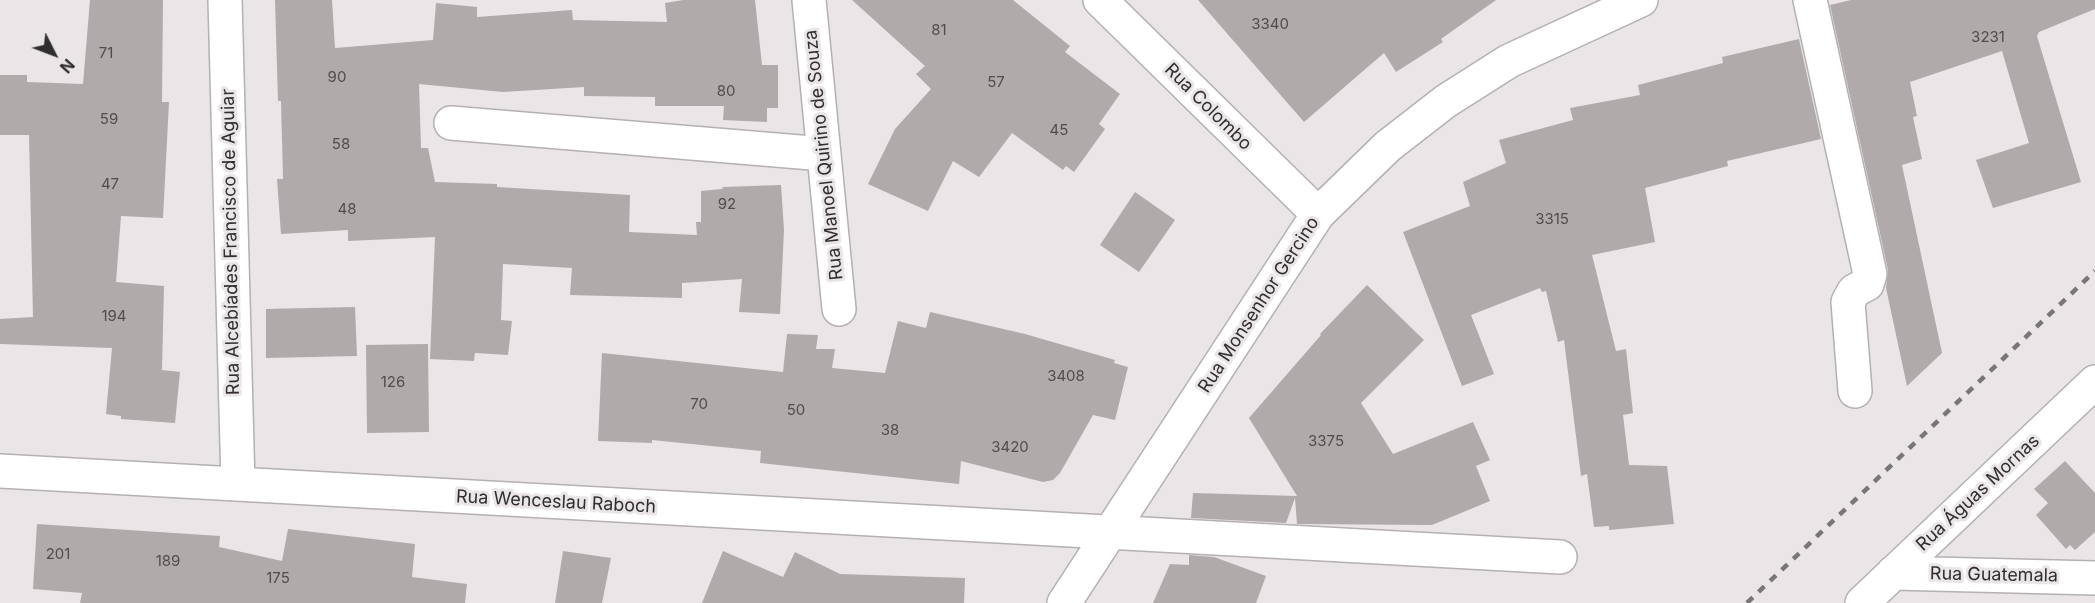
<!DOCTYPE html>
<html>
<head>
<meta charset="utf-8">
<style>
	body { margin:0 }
	#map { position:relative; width:2095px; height:603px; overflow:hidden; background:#eae5e6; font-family:Inter,sans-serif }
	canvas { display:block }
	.north { position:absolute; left:24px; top:24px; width:60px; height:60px; -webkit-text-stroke:4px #eae5e6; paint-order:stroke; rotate:132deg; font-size:16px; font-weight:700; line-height:24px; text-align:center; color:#302e2e }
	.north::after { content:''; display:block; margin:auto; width:21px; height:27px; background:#302e2e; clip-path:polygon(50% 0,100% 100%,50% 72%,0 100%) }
</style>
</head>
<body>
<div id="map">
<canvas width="2095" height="603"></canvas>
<div class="north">N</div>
</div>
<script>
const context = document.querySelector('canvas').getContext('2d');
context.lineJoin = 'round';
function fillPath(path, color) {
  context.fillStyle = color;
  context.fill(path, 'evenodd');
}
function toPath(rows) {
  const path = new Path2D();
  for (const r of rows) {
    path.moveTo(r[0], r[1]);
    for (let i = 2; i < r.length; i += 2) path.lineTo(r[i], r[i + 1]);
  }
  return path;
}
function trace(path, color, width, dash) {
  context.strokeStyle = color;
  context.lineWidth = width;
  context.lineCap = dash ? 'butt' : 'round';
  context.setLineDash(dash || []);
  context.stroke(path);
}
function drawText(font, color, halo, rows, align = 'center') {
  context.font = font + ' Inter,sans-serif';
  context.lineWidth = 6;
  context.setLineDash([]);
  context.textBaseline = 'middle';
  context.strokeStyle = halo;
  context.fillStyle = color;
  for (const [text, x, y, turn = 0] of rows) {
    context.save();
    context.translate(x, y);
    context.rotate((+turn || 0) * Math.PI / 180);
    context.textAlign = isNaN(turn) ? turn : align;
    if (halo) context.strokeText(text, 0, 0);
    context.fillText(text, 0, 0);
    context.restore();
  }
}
const building = toPath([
	[90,0,163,0,162,102,169,102,163,218,121,216,116,282,164,286,162,370,180,372,175,423,121,419,121,416,106,414,112,348,0,344,0,319,33,317,29,135,0,135,0,75,27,75,27,82,83,84],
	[275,0,332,0,335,48,433,40,436,3,477,7,477,17,572,10,573,20,667,22,665,3,683,0,755,0,762,65,778,65,778,108,767,108,767,122,723,120,724,106,655,106,655,97,584,96,584,87,503,92,419,84,421,148,428,148,435,182,497,184,497,187,630,195,629,232,697,235,696,222,701,222,701,191,722,189,723,187,781,185,784,230,780,314,739,312,742,279,682,283,682,298,570,295,572,268,503,264,501,320,512,321,508,355,475,353,474,361,430,359,435,237,348,241,348,230,281,234,277,179,283,179,281,101,278,101],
	[852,0,1013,0,1070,46,1065,52,1120,94,1099,124,1105,129,1074,172,1066,166,1063,170,1012,133,979,177,953,161,928,211,868,184,895,129,931,89,916,74,925,66],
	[1198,0,1496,0,1441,39,1443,42,1396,72,1384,53,1304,122],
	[1851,0,2095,0,2095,9,2039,32,2037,36,2081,182,1993,208,1976,160,2029,143,2002,51,1910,82,1917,116,1913,117,1922,159,1902,165,1942,353,1907,386,1886,288,1888,270,1830,5],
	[1799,39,1821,139,1727,161,1728,166,1645,188,1655,242,1592,255,1616,351,1626,349,1633,413,1623,415,1629,465,1667,466,1674,524,1609,530,1609,526,1594,527,1587,474,1581,476,1564,340,1558,342,1546,291,1542,292,1540,288,1471,315,1494,374,1462,386,1403,232,1470,206,1463,182,1506,163,1499,140,1573,120,1570,108,1640,95,1638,85,1723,63,1722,57],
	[1135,192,1175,220,1139,272,1100,245],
	[1367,285,1424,340,1361,403,1393,454,1473,422,1490,460,1476,466,1490,501,1432,525,1297,524,1295,498,1286,523,1191,518,1193,493,1297,496,1249,418,1321,335,1320,334],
	[355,307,357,356,266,358,266,309],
	[930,312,1025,334,1115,360,1114,363,1128,367,1115,420,1093,415,1060,473,1053,480,1043,482,961,461,959,484,760,463,761,451,652,440,652,443,598,441,602,353,783,372,787,334,818,335,816,349,835,349,832,368,885,373,898,321,926,328],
	[428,344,429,432,367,433,366,345],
	[2065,461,2095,493,2095,532,2075,550,2070,545,2066,549,2036,515,2048,503,2034,489],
	[37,524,220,536,219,547,282,561,288,529,415,544,412,577,467,584,465,603,80,603,82,593,33,589],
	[563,551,611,558,602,603,555,603],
	[723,551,783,577,795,552,840,574,965,578,964,603,702,603],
	[1189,555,1214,557,1266,576,1256,603,1153,603,1170,564,1189,565]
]);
const minor = toPath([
	[225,0,238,484],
	[809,0,839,309],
	[1100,0,1318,214],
	[1810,0,1870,274,1867,284,1854,291,1848,302,1855,391],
	[451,123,824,154],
	[0,471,1560,557],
	[1893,573,2095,578],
	[1862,603,2095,382]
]);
const major = toPath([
	[1064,603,1318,214,1388,146,1446,101,1509,61,1641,0]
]);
const rail = toPath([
	[1747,603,2095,271]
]);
const numberNames = [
	["3340",1270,24],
	["81",939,30],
	["3231",1988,37],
	["71",106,53],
	["90",337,77],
	["57",996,82],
	["80",726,91],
	["59",109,119],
	["45",1059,130],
	["58",341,144],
	["47",110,184],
	["92",727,204],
	["48",347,209],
	["3315",1552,219],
	["194",114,316],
	["3408",1066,376],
	["126",393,382],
	["70",699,404],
	["50",796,410],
	["38",890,430],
	["3375",1326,441],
	["3420",1010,447],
	["201",58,554],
	["189",168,561],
	["175",278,578]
];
const streetNames = [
	["Rua Colombo",1208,107,45],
	["Rua Manoel Quirino de Souza",824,155,-96],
	["Rua Alcebíades Francisco de Aguiar",231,242,-91],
	["Rua Monsenhor Gercino",1259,305,-57],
	["Rua Águas Mornas",1978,493,-43],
	["Rua Wenceslau Raboch",556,502,3],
	["Rua Guatemala",1994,575,1]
];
fillPath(building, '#b0aaab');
trace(minor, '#b5b0b1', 36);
trace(major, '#b5b0b1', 36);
trace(minor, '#fff', 33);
trace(major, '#fff', 33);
trace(rail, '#797676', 4.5, [8, 8]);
drawText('15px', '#504d4d', null, numberNames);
drawText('18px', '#302e2e', '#eae5e6', streetNames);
</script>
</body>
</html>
